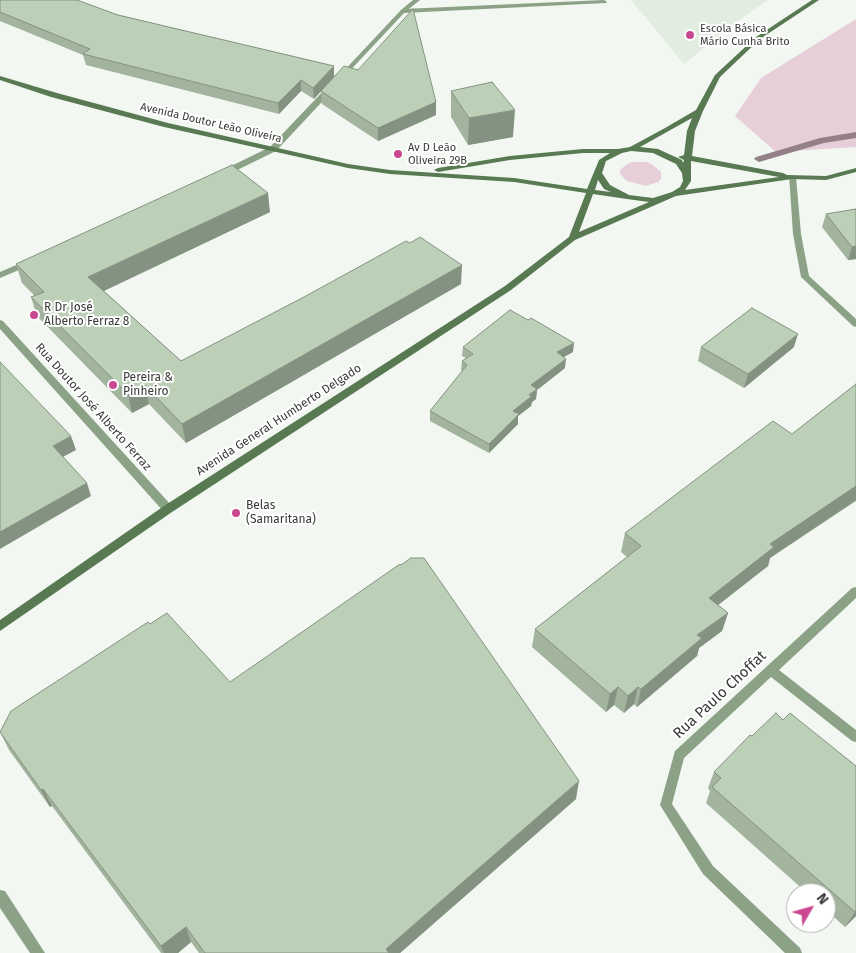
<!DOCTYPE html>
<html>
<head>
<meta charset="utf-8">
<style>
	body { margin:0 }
	#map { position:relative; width:856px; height:953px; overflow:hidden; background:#f2f8f1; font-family:"Fira Sans",sans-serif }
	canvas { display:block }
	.north { position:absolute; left:786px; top:883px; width:50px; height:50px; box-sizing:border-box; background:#fff; border:1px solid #b0b1af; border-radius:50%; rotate:52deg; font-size:14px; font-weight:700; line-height:20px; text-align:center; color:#393b38 }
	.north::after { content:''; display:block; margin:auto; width:18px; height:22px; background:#c94890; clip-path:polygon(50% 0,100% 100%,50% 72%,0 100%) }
</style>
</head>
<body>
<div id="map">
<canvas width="856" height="953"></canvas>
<div class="north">N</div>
</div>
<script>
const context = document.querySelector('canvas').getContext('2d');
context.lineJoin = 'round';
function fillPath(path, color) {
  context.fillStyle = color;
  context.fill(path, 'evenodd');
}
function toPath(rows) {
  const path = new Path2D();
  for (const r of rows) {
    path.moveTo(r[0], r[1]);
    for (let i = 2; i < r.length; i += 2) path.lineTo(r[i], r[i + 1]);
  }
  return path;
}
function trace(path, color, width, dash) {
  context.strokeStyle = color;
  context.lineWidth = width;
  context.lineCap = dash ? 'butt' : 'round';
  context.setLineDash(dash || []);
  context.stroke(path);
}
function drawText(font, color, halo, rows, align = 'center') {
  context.font = font + ' "Fira Sans",sans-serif';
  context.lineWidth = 4;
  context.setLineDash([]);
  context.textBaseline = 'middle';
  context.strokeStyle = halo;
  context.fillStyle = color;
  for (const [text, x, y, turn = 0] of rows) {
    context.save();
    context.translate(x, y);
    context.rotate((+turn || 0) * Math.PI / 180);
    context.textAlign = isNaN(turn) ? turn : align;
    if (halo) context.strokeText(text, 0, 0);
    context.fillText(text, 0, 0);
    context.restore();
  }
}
const built = toPath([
	[631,0,768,0,732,25,684,64]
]);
const green = toPath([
	[856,19,856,147,776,152,735,116,761,78],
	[632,162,647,162,653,165,661,172,661,179,658,182,646,186,627,181,620,174,620,170,627,164]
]);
const stream = toPath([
	[856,132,856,138,824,143,759,162,754,159,756,157,820,138,856,132]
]);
const lane = toPath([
	[604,0,607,2,606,3,403,13,400,11,403,9,604,0]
]);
const street = toPath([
	[413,0,420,0,405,12,343,78,339,78,339,76,401,10,413,0],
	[328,86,335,88,276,151,225,176,219,176,219,172,270,147,328,86],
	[789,175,792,175,796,177,801,234,809,276,856,319,856,327,853,326,801,277,793,234,789,175],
	[30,259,34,262,33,264,0,278,0,272,30,259],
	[0,320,3,321,172,506,173,509,172,512,164,512,0,329,0,320],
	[856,587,856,598,779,670,856,730,856,742,852,741,771,677,684,758,672,804,713,866,800,948,802,953,785,953,703,874,660,805,675,751,852,588,856,587],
	[0,890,5,891,45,953,30,953,0,908,0,890]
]);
const secondary = toPath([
	[812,0,819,0,760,39,720,77,703,111,695,131,692,156,783,173,787,175,826,176,856,168,856,172,826,180,792,179,676,196,575,240,511,290,172,512,0,631,0,620,164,506,505,286,569,237,586,193,514,182,390,174,348,168,164,127,51,97,0,80,0,76,57,93,168,123,348,164,390,170,514,178,587,189,599,160,610,153,583,153,510,160,438,172,434,170,438,168,510,156,583,149,618,149,630,147,665,128,696,110,715,75,756,37,812,0],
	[692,118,687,131,684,155,678,157,684,160,683,163,682,160,658,149,640,147,692,118],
	[631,151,653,153,676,164,682,173,683,181,680,187,672,192,653,198,629,195,610,185,602,173,606,161,622,153,631,151],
	[691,161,779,177,685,190,691,181,691,161],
	[598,180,604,189,611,192,595,190,598,180],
	[593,194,627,199,649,202,579,232,593,194]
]);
const wall = toPath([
	[0,0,118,15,334,66,334,77,436,102,436,115,378,141,322,104,321,91,334,77,314,99,301,91,279,114,86,65,83,55,0,21],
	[451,91,513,137,468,145,451,117],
	[856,209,856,259,848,260,822,227,826,214],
	[270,212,104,291,181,361,461,284,186,443,149,404,132,413,37,316,31,297,35,296,22,283,16,264],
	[463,347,573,352,564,357,565,368,537,390,536,399,532,402,531,406,518,416,518,424,489,453,430,421,430,411,462,371,461,370,462,361,466,358,462,356],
	[701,347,794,347,744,388,698,361],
	[856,384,856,501,770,558,768,566,718,605,728,613,722,631,699,648,697,656,637,707,634,704,624,713,614,705,606,712,532,647,535,629,627,557,621,552,625,533,792,434],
	[230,682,576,799,400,953,199,953,191,942,178,953,161,953,52,806,50,807,9,750,0,732],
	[783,720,856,766,856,916,845,927,826,910,826,893,807,893,706,803,710,791,708,788,714,772,752,736]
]);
const shadedWall = toPath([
	[334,66,334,77,314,99,313,88],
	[301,80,301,91,279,114,278,103],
	[436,102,436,115,378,141,378,128],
	[515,110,513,137,468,145,469,118],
	[268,193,270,212,93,296,88,277],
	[856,246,856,259,848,260,852,247],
	[462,265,461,284,186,443,182,424],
	[798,334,794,347,744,388,748,374],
	[574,343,573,352,556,361,557,352],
	[566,359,565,368,537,390,536,399,532,402,531,406,518,416,518,424,489,453,489,444,531,385],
	[145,385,149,404,132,413,128,394],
	[71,436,76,450,57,460,53,446],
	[87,483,91,496,0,549,0,532],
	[856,486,856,500,770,558,768,566,704,616,709,598,770,544],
	[728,613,722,631,699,648,697,656,637,707,641,689,697,635],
	[618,687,614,705,606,712,610,694],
	[638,687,634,704,624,713,628,696],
	[579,781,576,799,400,953,387,953,386,949],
	[43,789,52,806,50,807,41,790],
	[856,911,856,916,845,927,855,912],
	[186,927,191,942,178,953,164,953,161,946]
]);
const building = toPath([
	[0,0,77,0,118,15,334,66,313,88,301,80,278,103,83,54,90,49,0,12,0,0],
	[413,9,436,102,378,128,321,91,344,66,358,70,413,9],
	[492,82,515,110,469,118,451,91,492,82],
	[232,165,268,193,88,277,181,361,304,297,406,241,410,243,420,237,462,265,182,424,145,385,128,394,31,297,44,292,16,264,232,165],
	[856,209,856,246,852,247,826,214,856,209],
	[752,308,798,334,748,374,701,347,752,308],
	[510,310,528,320,531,318,574,343,557,352,566,359,531,385,537,389,529,395,532,396,513,411,519,414,489,444,430,411,467,365,462,361,473,354,463,347,510,310],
	[0,362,71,436,53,446,87,483,0,532,0,362],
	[856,384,856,486,770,544,774,547,709,598,728,613,697,635,702,638,641,689,638,687,628,696,618,687,610,694,535,629,641,546,625,533,773,421,792,434,856,384],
	[411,558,424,558,579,781,386,949,389,953,205,953,186,927,161,946,43,789,41,790,0,732,11,711,148,622,150,624,167,613,230,682,400,564,401,565,411,558],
	[776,713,783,720,790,713,856,766,856,911,855,912,712,787,721,778,714,772,750,735,752,736,776,713]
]);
const markers = [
	[690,35,5,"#c94890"],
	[398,154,5,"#c94890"],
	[34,315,5,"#c94890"],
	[113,385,5,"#c94890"],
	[236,513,5,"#c94890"]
];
const farPoinames = [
	["Escola Básica",700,29],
	["Mário Cunha Brito",700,42],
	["Av D Leão",408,148],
	["Oliveira 29B",408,161]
];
const farStreetnames = [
	["Avenida Doutor Leão Oliveira",211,123,13]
];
const poiNames = [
	["R Dr José",44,308],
	["Alberto Ferraz 8",44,322],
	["Pereira &",123,378],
	["Pinheiro",123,392],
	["Belas",246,506],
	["(Samaritana)",246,520]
];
const streetNames = [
	["Rua Doutor José Alberto Ferraz",93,407,48],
	["Avenida General Humberto Delgado",279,420,-33]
];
const nearStreetnames = [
	["Rua Paulo Choffat",720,695,-43]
];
fillPath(built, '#e2ece0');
fillPath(green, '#e7cfda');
fillPath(stream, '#948088');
fillPath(lane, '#8ca287');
fillPath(street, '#8ca287');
fillPath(secondary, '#597953');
fillPath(wall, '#a2b39e');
fillPath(shadedWall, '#849281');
fillPath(building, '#bcd0b8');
trace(building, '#849281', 1);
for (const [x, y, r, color] of markers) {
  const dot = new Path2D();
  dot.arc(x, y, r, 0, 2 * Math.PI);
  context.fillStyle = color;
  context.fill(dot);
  trace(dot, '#fff', 2);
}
drawText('11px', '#393b38', '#fff', farPoinames, 'left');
drawText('11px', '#393b38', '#fff', farStreetnames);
drawText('12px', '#393b38', '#fff', poiNames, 'left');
drawText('12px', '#393b38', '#fff', streetNames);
drawText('15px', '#393b38', '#fff', nearStreetnames);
</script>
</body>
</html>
